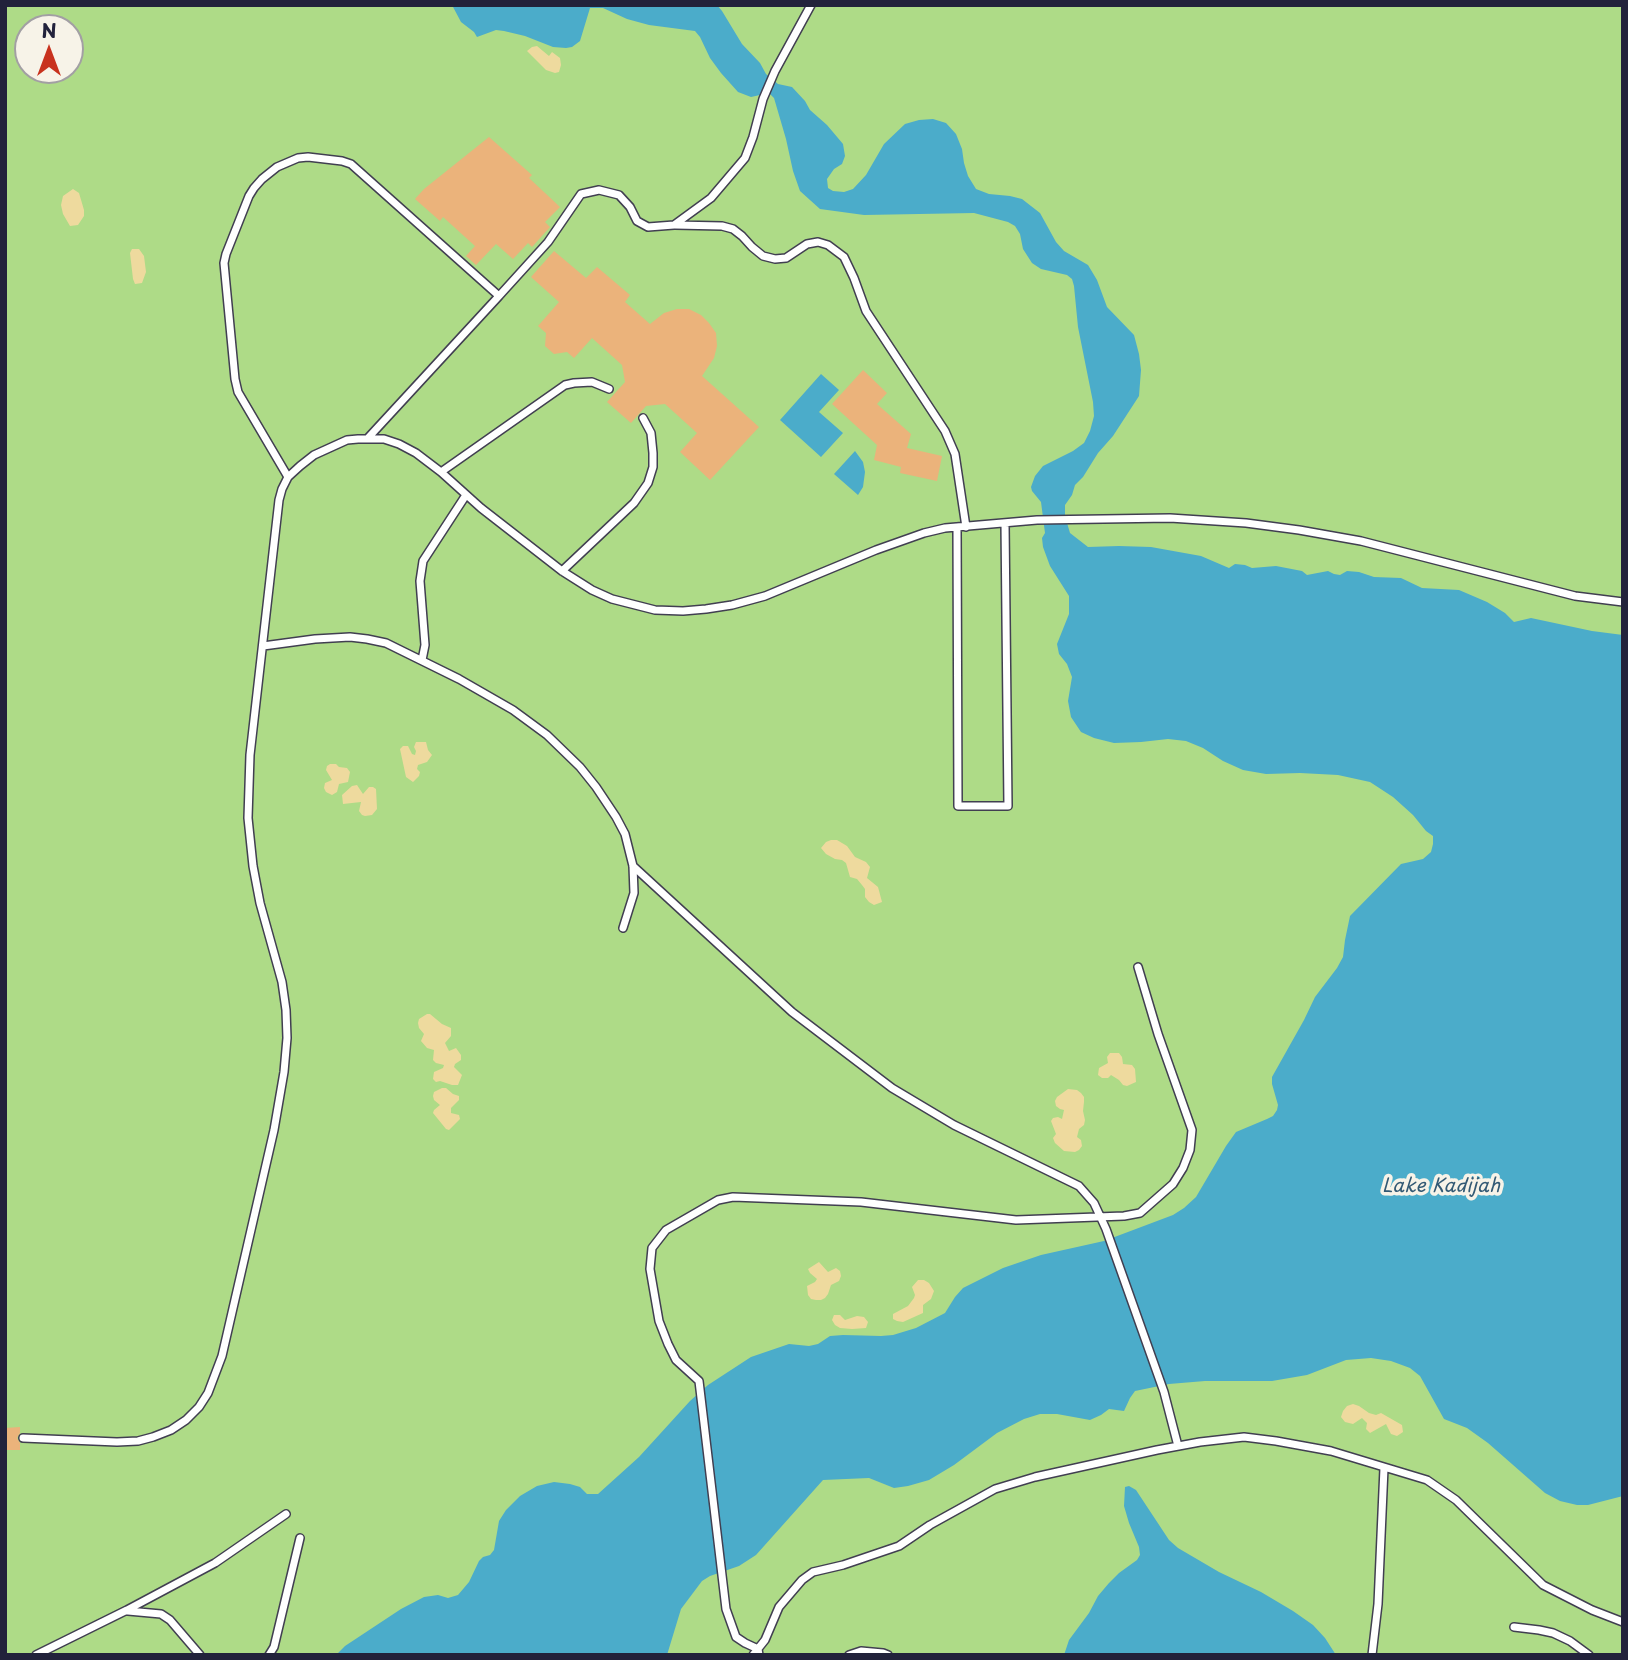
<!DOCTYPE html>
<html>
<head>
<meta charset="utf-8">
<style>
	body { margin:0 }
	#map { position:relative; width:1628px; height:1660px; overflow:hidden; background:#f3e6cf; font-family:"Playpen Sans",sans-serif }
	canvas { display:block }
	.frame { position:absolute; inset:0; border:7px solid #22223b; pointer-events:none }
	.north { position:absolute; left:14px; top:14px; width:70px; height:70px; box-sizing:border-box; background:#f7f3e8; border:2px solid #a29fa3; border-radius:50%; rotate:0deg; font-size:19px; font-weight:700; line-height:28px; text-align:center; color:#22223b }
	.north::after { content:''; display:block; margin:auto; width:24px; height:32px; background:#c8321e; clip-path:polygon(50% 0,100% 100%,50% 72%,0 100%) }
</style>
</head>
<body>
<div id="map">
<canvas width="1628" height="1660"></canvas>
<div class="frame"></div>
<div class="north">N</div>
</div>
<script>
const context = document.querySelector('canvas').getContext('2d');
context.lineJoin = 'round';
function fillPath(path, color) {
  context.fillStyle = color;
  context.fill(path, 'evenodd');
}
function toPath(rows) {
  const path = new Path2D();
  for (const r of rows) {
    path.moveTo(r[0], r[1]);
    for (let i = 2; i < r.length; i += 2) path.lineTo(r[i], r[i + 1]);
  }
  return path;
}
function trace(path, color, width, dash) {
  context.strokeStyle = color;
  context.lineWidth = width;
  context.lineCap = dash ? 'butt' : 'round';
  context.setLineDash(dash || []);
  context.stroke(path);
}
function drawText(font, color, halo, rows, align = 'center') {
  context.font = font + ' "Playpen Sans",sans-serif';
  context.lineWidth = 7;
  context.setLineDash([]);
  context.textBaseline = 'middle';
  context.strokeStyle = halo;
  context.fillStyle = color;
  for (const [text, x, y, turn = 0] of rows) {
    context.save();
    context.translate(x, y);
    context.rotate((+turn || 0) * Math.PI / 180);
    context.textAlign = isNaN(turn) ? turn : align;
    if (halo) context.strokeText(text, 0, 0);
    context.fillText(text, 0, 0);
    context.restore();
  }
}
const green = toPath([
	[5,5,1623,5,1623,1655,5,1655],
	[28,28,70,28,70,70,28,70]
]);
const sand = toPath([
	[537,46,549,56,552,52,560,58,561,65,559,72,555,73,546,70,527,51,532,47],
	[73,189,79,193,84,210,84,216,78,225,70,226,63,214,61,205,63,196],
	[132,249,139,249,144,256,146,272,142,283,135,284,133,279,130,253],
	[416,742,426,742,428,750,432,755,427,762,418,765,417,769,420,772,419,776,413,782,406,777,400,749,403,746,408,746,412,754,415,755,416,751,414,747],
	[330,764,336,764,339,767,347,768,350,772,348,782,339,784,337,792,332,795,326,792,324,788,325,783,332,780,326,770,327,766],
	[357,785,363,794,369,787,373,787,376,789,377,809,372,815,365,816,362,815,359,811,361,802,343,804,342,795,352,786],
	[831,840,837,840,847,846,855,857,866,862,870,867,867,878,878,887,882,902,874,905,869,902,865,897,865,889,862,885,857,879,850,877,846,863,842,860,835,859,826,854,821,848,826,842],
	[427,1014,430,1014,442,1024,451,1028,451,1036,445,1043,449,1051,456,1048,461,1055,461,1060,455,1064,454,1067,462,1075,458,1085,452,1085,440,1081,436,1082,433,1079,434,1072,443,1068,444,1065,436,1063,433,1060,434,1050,427,1048,421,1041,424,1034,419,1028,418,1023,419,1019],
	[1110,1053,1119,1053,1122,1057,1123,1064,1132,1065,1135,1069,1136,1082,1127,1086,1123,1085,1119,1080,1111,1075,1108,1078,1102,1078,1098,1075,1099,1068,1108,1063,1107,1057],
	[442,1088,446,1088,453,1094,459,1096,459,1100,451,1108,451,1113,459,1115,460,1119,449,1130,446,1129,433,1113,434,1110,440,1105,434,1100,433,1096,434,1092],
	[1068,1089,1077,1090,1081,1093,1084,1097,1084,1102,1083,1111,1085,1120,1084,1125,1079,1129,1077,1137,1081,1140,1082,1146,1079,1150,1075,1152,1064,1151,1055,1143,1053,1138,1056,1134,1051,1121,1053,1118,1058,1117,1062,1119,1064,1110,1060,1109,1056,1106,1055,1101,1057,1097],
	[819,1262,828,1272,836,1268,840,1271,841,1276,839,1281,831,1285,828,1294,825,1298,821,1300,816,1300,811,1299,808,1295,807,1286,815,1282,817,1279,810,1273,808,1269],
	[918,1280,924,1280,929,1283,934,1291,931,1299,923,1305,923,1313,903,1322,897,1321,893,1319,893,1314,908,1306,914,1298,915,1295,912,1287],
	[834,1315,840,1315,845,1320,857,1316,864,1317,868,1322,866,1328,852,1329,840,1328,835,1325,832,1320],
	[1353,1404,1359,1406,1369,1413,1376,1415,1381,1413,1402,1425,1403,1432,1397,1436,1391,1434,1386,1424,1370,1433,1366,1429,1367,1423,1362,1418,1353,1424,1345,1422,1341,1417,1343,1411,1347,1406]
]);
const water = toPath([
	[452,5,717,5,722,11,742,44,760,63,766,74,778,84,792,87,805,101,810,110,827,125,843,144,845,156,842,164,834,169,827,179,828,188,833,191,844,192,853,189,866,175,884,144,905,124,919,120,933,119,946,123,956,134,962,149,964,163,968,176,976,189,989,194,1010,196,1022,199,1040,213,1056,242,1064,251,1088,265,1097,280,1107,307,1134,335,1139,354,1141,370,1139,396,1113,436,1098,453,1083,477,1075,485,1072,495,1065,505,1065,516,1070,533,1088,547,1119,546,1151,547,1201,556,1229,568,1235,564,1245,565,1252,568,1276,566,1302,571,1307,575,1328,571,1334,574,1340,575,1347,571,1359,572,1374,577,1401,578,1422,588,1459,590,1487,602,1505,613,1514,622,1531,618,1592,631,1623,635,1623,1496,1588,1505,1577,1505,1560,1501,1545,1493,1488,1443,1467,1428,1444,1419,1420,1376,1410,1368,1391,1361,1371,1358,1346,1360,1307,1375,1272,1381,1205,1381,1169,1384,1135,1391,1130,1398,1124,1411,1109,1409,1101,1415,1090,1420,1057,1414,1040,1414,1024,1419,997,1433,954,1465,929,1480,908,1486,894,1488,869,1478,823,1480,756,1555,739,1566,710,1576,702,1581,681,1609,667,1655,336,1655,345,1646,401,1609,424,1597,438,1595,448,1598,458,1595,469,1582,479,1561,483,1557,490,1555,494,1550,499,1521,506,1510,520,1496,537,1486,554,1482,570,1484,580,1487,587,1494,598,1494,639,1457,690,1401,708,1385,751,1357,789,1344,809,1346,818,1344,830,1336,843,1335,881,1336,893,1335,916,1328,945,1313,955,1297,963,1288,1003,1268,1041,1255,1104,1241,1173,1215,1184,1208,1196,1197,1226,1146,1236,1132,1267,1119,1273,1116,1277,1110,1278,1105,1272,1084,1272,1077,1304,1020,1315,997,1337,968,1343,957,1345,940,1350,916,1401,864,1423,859,1431,852,1433,844,1433,836,1426,831,1413,815,1393,797,1370,782,1338,775,1300,773,1266,774,1243,770,1223,761,1203,748,1186,741,1168,739,1141,742,1114,743,1094,738,1081,732,1071,717,1068,701,1072,677,1067,664,1059,654,1057,644,1069,614,1069,596,1050,566,1043,547,1042,538,1045,533,1041,502,1032,491,1031,487,1035,476,1043,466,1073,451,1084,443,1090,431,1094,416,1093,402,1078,327,1074,286,1072,279,1067,275,1041,269,1032,263,1023,249,1020,234,1015,226,1008,222,974,213,864,215,820,209,800,191,793,171,786,139,774,98,769,93,751,97,738,92,721,73,710,58,700,37,695,31,649,25,627,19,603,8,590,8,580,41,572,47,566,48,553,47,525,36,504,31,496,30,477,37,474,32,461,22],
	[821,374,839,390,819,412,843,433,821,457,780,420],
	[855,451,863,462,865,472,863,487,858,495,834,474],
	[1129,1486,1136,1490,1169,1540,1178,1548,1219,1572,1261,1592,1293,1611,1313,1625,1325,1638,1336,1655,1064,1655,1069,1640,1089,1613,1098,1596,1109,1583,1119,1573,1137,1560,1140,1555,1139,1547,1129,1523,1124,1506,1125,1487]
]);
const building = toPath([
	[489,137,532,175,529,178,560,207,545,222,550,227,532,247,528,243,513,259,496,244,476,265,466,256,475,246,443,217,440,221,415,199,424,189],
	[554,251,586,278,597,267,630,295,625,302,650,324,664,313,677,309,689,309,701,315,709,323,716,333,717,346,714,358,702,376,759,427,710,480,680,452,697,433,665,404,646,406,631,423,607,402,625,382,622,365,592,338,574,358,567,352,554,354,545,346,546,333,538,326,559,302,531,277],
	[863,370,887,393,877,404,911,434,907,448,942,456,937,481,900,473,901,467,874,460,877,445,832,404],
	[20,1427,20,1433,17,1438,20,1443,20,1450,5,1450,5,1428]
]);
const service = toPath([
	[675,225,722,226,733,229,742,236,752,247,763,256,775,259,786,258,807,244,818,242,828,245,844,257,854,278,866,311,945,431,955,454,966,527],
	[499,296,548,242,581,194,599,190,619,195,630,207,637,221,648,227,674,225,711,198,745,158,753,137,763,99,775,71,811,5],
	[441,472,565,385,574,383,592,382,609,389],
	[288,477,238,392,235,379,224,263,226,254,249,196,254,188,262,179,277,167,298,158,308,157,342,161,351,164,499,296,368,438],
	[957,527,958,806,1008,806,1005,523],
	[562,571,634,503,648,483,653,467,653,453,651,433,643,418],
	[263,646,315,639,350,637,367,639,386,643,459,679,513,710,547,735,580,767,596,787,616,817,625,834,633,866,634,893,623,928],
	[422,660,425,645,420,581,423,561,466,495],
	[633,866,792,1012,892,1088,954,1125,1079,1186,1094,1203,1106,1229,1164,1392,1178,1446],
	[23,1438,117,1442,138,1441,153,1437,171,1430,186,1420,199,1407,208,1393,222,1356,274,1130,284,1072,287,1038,286,1010,282,982,260,903,253,866,248,818,250,755,279,500,282,489,288,477,300,466,314,455,347,440,358,439,384,439,399,444,416,453,441,472,481,508,562,571,592,590,612,599,655,610,683,611,706,609,732,605,765,596,876,550,924,533,945,528,1037,520,1170,518,1246,523,1299,530,1361,541,1575,596,1623,602],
	[128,1611,161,1614,170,1620,200,1655],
	[1514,1627,1539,1630,1553,1633,1570,1641,1589,1655],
	[36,1655,127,1610,215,1563,286,1514],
	[269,1655,274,1647,300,1538],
	[753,1655,765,1640,779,1607,802,1580,813,1572,843,1565,899,1546,930,1525,995,1489,1035,1477,1157,1450,1200,1442,1244,1437,1276,1441,1331,1451,1427,1480,1456,1500,1543,1585,1592,1610,1623,1622],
	[759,1655,758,1649,745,1643,736,1637,726,1609,699,1381,676,1360,668,1344,659,1321,650,1269,652,1248,666,1230,718,1200,733,1197,861,1202,1016,1220,1124,1216,1140,1213,1173,1184,1183,1168,1190,1150,1192,1130,1158,1034,1138,967],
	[849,1655,861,1651,883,1653,888,1655],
	[1372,1655,1378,1604,1384,1468]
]);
const waterNames = [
	["Lake Kadijah",1441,1187]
];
fillPath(green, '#aedb87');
fillPath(sand, '#eeda9e');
fillPath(water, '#4bacca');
fillPath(building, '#ebb37b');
trace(service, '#413f51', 10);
trace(service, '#fff', 7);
drawText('italic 19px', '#325974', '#f7f3e8', waterNames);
</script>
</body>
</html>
